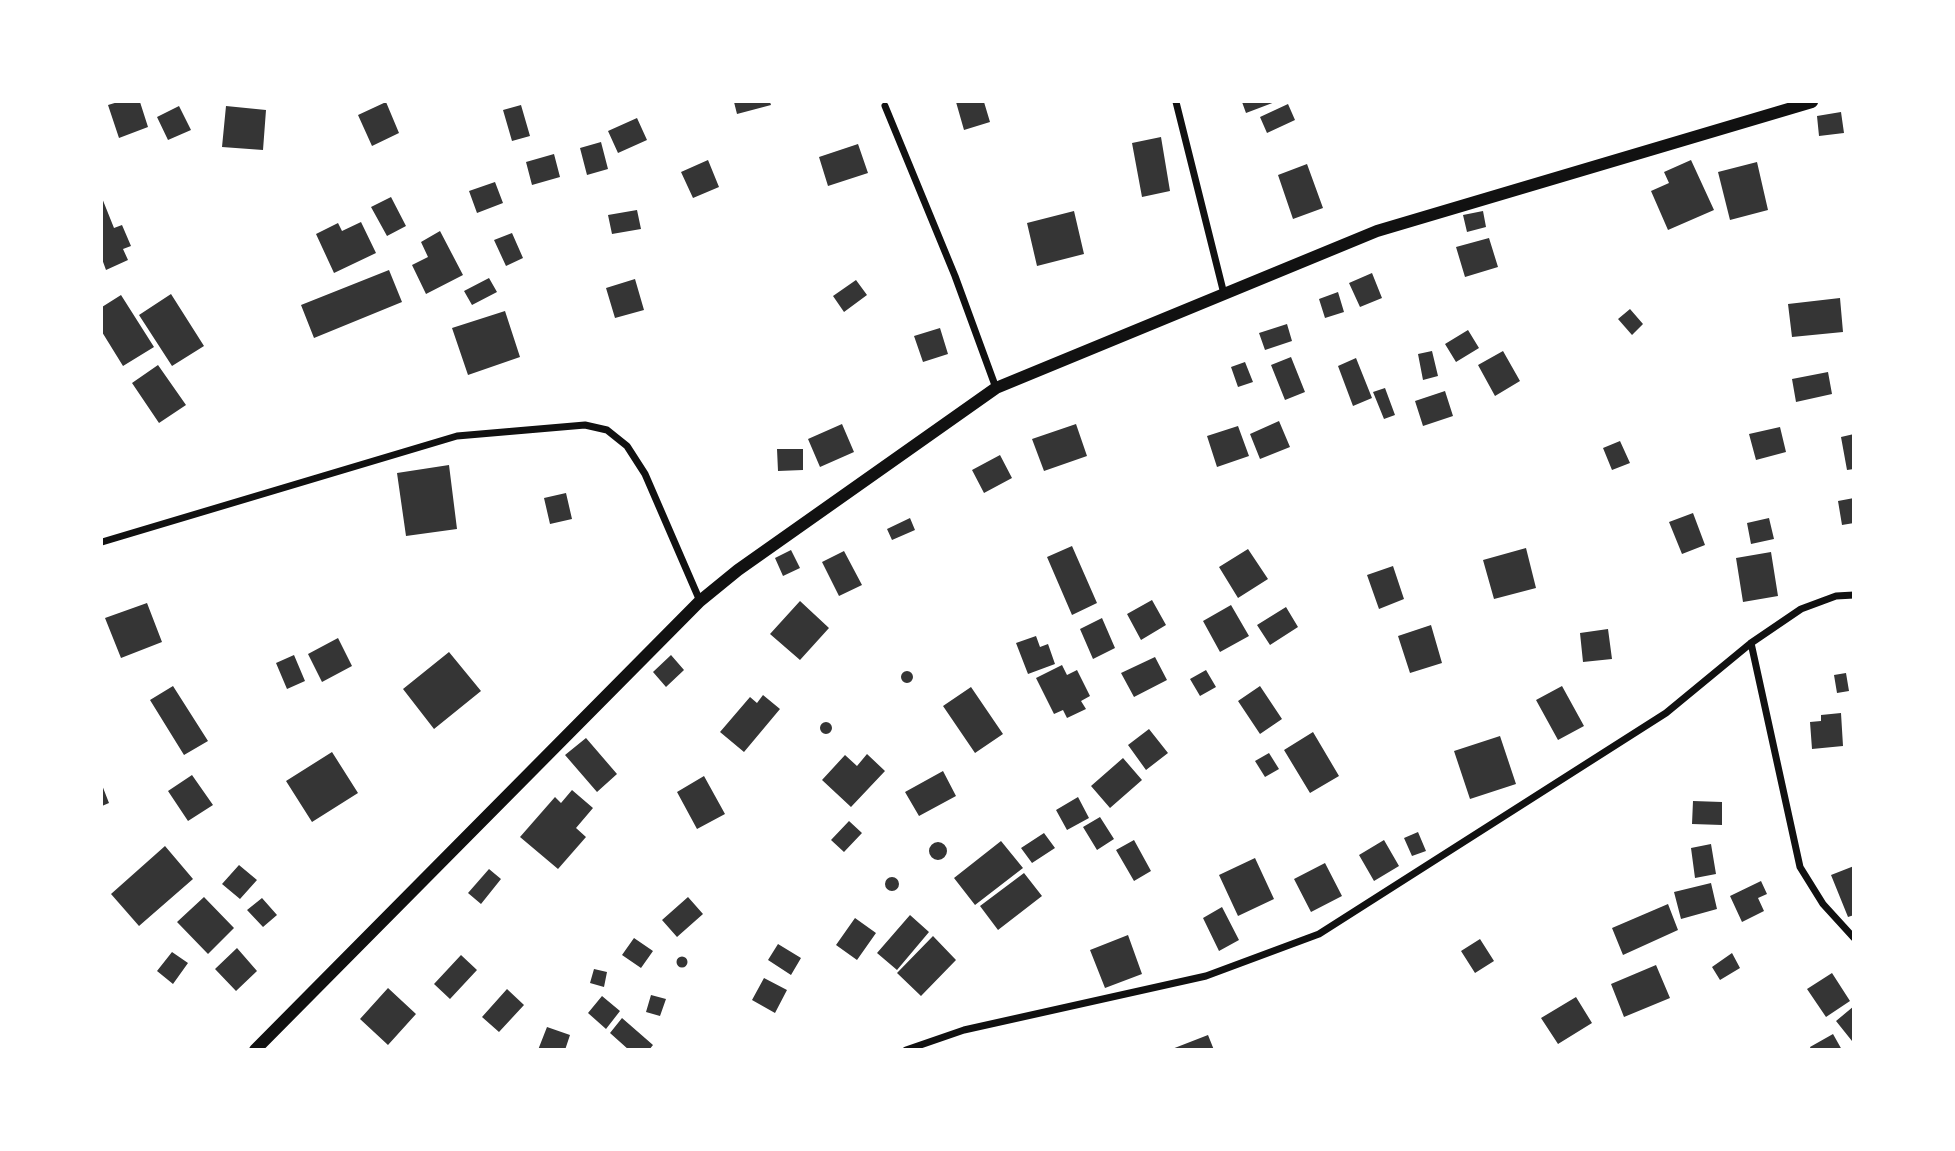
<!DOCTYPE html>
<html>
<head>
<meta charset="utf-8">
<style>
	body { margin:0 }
	#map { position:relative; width:1955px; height:1151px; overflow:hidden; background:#fff; font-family:Cabin,sans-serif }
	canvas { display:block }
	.frame { position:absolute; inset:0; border:103px solid #fff; pointer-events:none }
</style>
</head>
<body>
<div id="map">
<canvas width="1955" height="1151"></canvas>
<div class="frame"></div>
</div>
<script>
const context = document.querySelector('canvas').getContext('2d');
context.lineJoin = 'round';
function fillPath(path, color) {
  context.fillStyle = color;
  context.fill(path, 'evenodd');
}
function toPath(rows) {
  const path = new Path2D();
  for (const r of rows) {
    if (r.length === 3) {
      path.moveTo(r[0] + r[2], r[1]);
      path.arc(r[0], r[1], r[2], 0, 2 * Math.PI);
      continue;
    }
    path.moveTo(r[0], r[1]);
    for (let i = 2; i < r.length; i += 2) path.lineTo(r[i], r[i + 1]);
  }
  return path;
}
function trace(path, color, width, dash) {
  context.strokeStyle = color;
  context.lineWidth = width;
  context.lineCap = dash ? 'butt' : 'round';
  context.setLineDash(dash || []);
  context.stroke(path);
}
const building = toPath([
	[118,102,140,102,148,127,119,138,108,105],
	[386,102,399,133,372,146,358,115],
	[734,102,770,102,771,105,737,114],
	[956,102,984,102,990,122,964,130],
	[1242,102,1275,102,1246,113],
	[1288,104,1295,120,1267,133,1260,117],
	[521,105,530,136,512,141,503,110],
	[179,106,191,130,168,140,157,117],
	[226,106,266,110,263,150,222,147],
	[1841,112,1844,133,1819,136,1817,116],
	[637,118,647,140,618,153,608,131],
	[1161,137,1170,191,1142,197,1132,143],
	[601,142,608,169,587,175,580,148],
	[858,144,868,173,828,186,819,157],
	[554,154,560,177,532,185,526,162],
	[708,160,719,187,693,198,681,172],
	[1691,160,1714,210,1668,230,1651,191,1669,183,1664,172],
	[1757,162,1768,210,1730,220,1718,172],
	[1307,164,1323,208,1293,219,1278,175],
	[495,182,503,203,477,213,469,191],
	[391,197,406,226,387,236,371,207],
	[102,198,114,228,122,225,131,246,123,249,128,260,106,270,102,259],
	[637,210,641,229,612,234,608,215],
	[1074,211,1084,254,1037,266,1027,223],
	[1483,211,1486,227,1467,232,1463,215],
	[361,222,376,253,334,273,316,234,338,223,342,231],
	[440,231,463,275,426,294,412,265,428,257,421,242],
	[512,233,523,258,506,266,494,240],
	[1489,238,1498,267,1465,277,1456,247],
	[389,270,402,302,314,338,301,305],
	[1372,273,1382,298,1360,307,1349,283],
	[489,278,497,292,472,305,464,291],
	[635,279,644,310,615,318,606,288],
	[856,280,867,295,844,312,833,296],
	[1338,292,1344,312,1325,318,1319,299],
	[171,294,204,346,172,366,139,315],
	[121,295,154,347,123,366,102,332,102,307],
	[1840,298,1843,332,1792,337,1788,304],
	[1630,309,1643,324,1632,335,1618,319],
	[505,311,520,357,468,375,452,328],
	[1287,324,1292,341,1265,350,1259,333],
	[940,328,948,354,923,362,914,336],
	[1468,330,1479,348,1456,362,1445,344],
	[1432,351,1438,376,1423,380,1418,354],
	[1503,351,1520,381,1495,396,1478,365],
	[1291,357,1305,392,1285,400,1271,365],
	[1356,358,1372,398,1353,406,1338,366],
	[1245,362,1253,382,1238,387,1231,367],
	[158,365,186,405,159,423,132,383],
	[1828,372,1832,394,1796,402,1792,379],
	[1385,388,1395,415,1384,419,1373,392],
	[1445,391,1453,416,1423,426,1415,401],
	[1279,421,1290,447,1260,459,1250,434],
	[842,424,854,452,820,467,808,439],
	[1076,424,1087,456,1044,471,1032,439],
	[1238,426,1249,456,1217,467,1207,436],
	[1780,427,1786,452,1756,460,1749,434],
	[1854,434,1854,469,1847,470,1841,437],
	[1620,441,1630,463,1612,470,1603,448],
	[777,449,803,449,803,470,778,471],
	[1000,455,1012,478,984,493,972,470],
	[449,465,457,529,406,536,397,473],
	[566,493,572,519,550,524,544,498],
	[1854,498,1854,523,1842,525,1838,501],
	[1693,513,1705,545,1682,554,1669,522],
	[910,518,915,530,892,540,887,529],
	[1769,518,1774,539,1751,544,1747,523],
	[1072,546,1097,603,1072,615,1047,557],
	[1526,548,1536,588,1494,599,1483,560],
	[1248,549,1268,579,1238,598,1219,567],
	[791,550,800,568,783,576,775,558],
	[844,551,862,585,839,596,822,562],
	[1771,552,1778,596,1743,602,1736,558],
	[1393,566,1404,599,1379,609,1367,575],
	[1152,600,1166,625,1141,640,1127,614],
	[800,601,829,628,800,660,770,634],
	[147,603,162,642,121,658,105,618],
	[1231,605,1249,636,1220,652,1203,621],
	[1286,607,1298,627,1270,645,1257,625],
	[1102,618,1115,648,1093,659,1080,629],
	[1431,625,1442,663,1410,673,1398,636],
	[1608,629,1612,659,1583,662,1580,633],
	[1036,636,1040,647,1048,644,1055,664,1028,674,1016,643],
	[338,638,352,666,322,682,308,654],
	[449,652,481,691,434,729,403,689],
	[294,655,305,681,287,689,276,663],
	[671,655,684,670,666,687,653,672],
	[1155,657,1167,680,1134,697,1121,673],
	[1062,665,1067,675,1077,670,1090,696,1081,701,1086,709,1067,718,1063,710,1054,714,1036,678],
	[1206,670,1216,687,1200,696,1190,679],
	[907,677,6],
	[1846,673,1849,691,1837,693,1834,675],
	[173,686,208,741,184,755,150,700],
	[1260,686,1282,719,1260,734,1238,701],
	[1562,686,1584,726,1558,740,1536,700],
	[971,687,1003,734,975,753,943,706],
	[763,695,780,709,744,752,720,732,750,697,757,703],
	[1841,713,1843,746,1812,749,1810,722,1821,721,1821,715],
	[826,728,6],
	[1149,729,1168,753,1146,770,1128,745],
	[1313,732,1339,776,1310,793,1284,750],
	[1500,736,1516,784,1470,799,1454,751],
	[586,738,617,774,597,792,565,755],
	[332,752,358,793,312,822,286,781],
	[1269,753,1279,769,1265,777,1255,761],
	[867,754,885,771,851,807,822,780,845,755,857,766],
	[1123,758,1142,780,1110,808,1091,786],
	[943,771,956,796,919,816,905,792],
	[192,775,213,805,188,821,168,791],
	[704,776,725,814,697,829,677,792],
	[102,785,109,803,102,806],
	[572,790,593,808,576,828,586,837,558,869,520,837,555,797,561,803],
	[1078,797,1089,818,1067,830,1056,810],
	[1693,801,1722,802,1722,825,1692,824],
	[1100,817,1114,839,1097,850,1083,827],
	[849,821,862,833,844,852,831,840],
	[1418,832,1426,851,1412,856,1404,838],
	[1044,833,1055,848,1032,863,1021,848],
	[1134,840,1151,871,1134,881,1116,850],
	[1384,840,1399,866,1374,881,1359,855],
	[1001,841,1023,868,975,905,954,878],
	[938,851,9],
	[1711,844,1716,874,1695,878,1691,848],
	[165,846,193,879,139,926,111,894],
	[1255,858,1274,899,1238,916,1219,875],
	[1325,863,1342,896,1311,912,1294,879],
	[239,865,257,880,240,899,222,884],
	[1854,866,1854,915,1848,917,1831,875],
	[489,869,501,879,481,904,468,893],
	[1024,873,1042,896,998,930,980,906],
	[892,884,7],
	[1761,881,1767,894,1758,898,1764,911,1742,922,1730,896],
	[1711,883,1717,909,1681,919,1674,892],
	[204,897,234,928,208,954,177,922],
	[688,897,703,914,677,937,662,920],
	[262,898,277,915,263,927,247,910],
	[1668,904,1678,930,1623,955,1612,928],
	[1222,907,1239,940,1219,951,1203,918],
	[910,915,929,932,897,970,877,953],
	[855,918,876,933,857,960,836,945],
	[1128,935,1142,974,1105,988,1090,950],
	[933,936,956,960,921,996,897,973],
	[634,938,653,951,641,968,622,955],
	[1480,939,1494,961,1475,973,1461,951],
	[778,944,801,958,791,975,768,960],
	[237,948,257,971,236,991,215,969],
	[172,952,188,963,173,984,157,971],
	[1732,953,1740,968,1720,980,1712,967],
	[461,955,477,970,450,999,434,984],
	[682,962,5.5],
	[1656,965,1670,998,1624,1017,1611,984],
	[594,969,607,972,604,987,590,983],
	[1832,973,1850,1001,1826,1017,1807,989],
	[764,978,787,990,775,1013,752,1000],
	[388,988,416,1014,388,1045,360,1019],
	[507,989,524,1005,499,1032,482,1017],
	[651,995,666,999,660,1016,646,1012],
	[602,996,620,1011,606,1029,588,1013],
	[1576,997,1592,1023,1558,1044,1541,1018],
	[1854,1006,1854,1039,1852,1041,1836,1021],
	[622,1018,653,1045,649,1050,629,1050,610,1033],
	[547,1027,570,1035,565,1050,538,1050],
	[1833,1034,1842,1050,1811,1050,1810,1047],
	[1208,1035,1214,1050,1172,1050,1172,1049]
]);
const minor = toPath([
	[1176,102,1224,294],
	[885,106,955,276,996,388],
	[102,542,457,436,585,425,607,430,627,446,645,474,700,601],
	[1751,643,1800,867,1823,904,1854,938],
	[906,1050,964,1030,1206,976,1319,934,1666,713,1751,643,1801,609,1836,596,1854,595]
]);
const tertiary = toPath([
	[255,1050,700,601,738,570,996,388,1377,231,1812,102]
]);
fillPath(building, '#353535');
trace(minor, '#111', 7);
trace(tertiary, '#111', 12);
</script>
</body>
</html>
